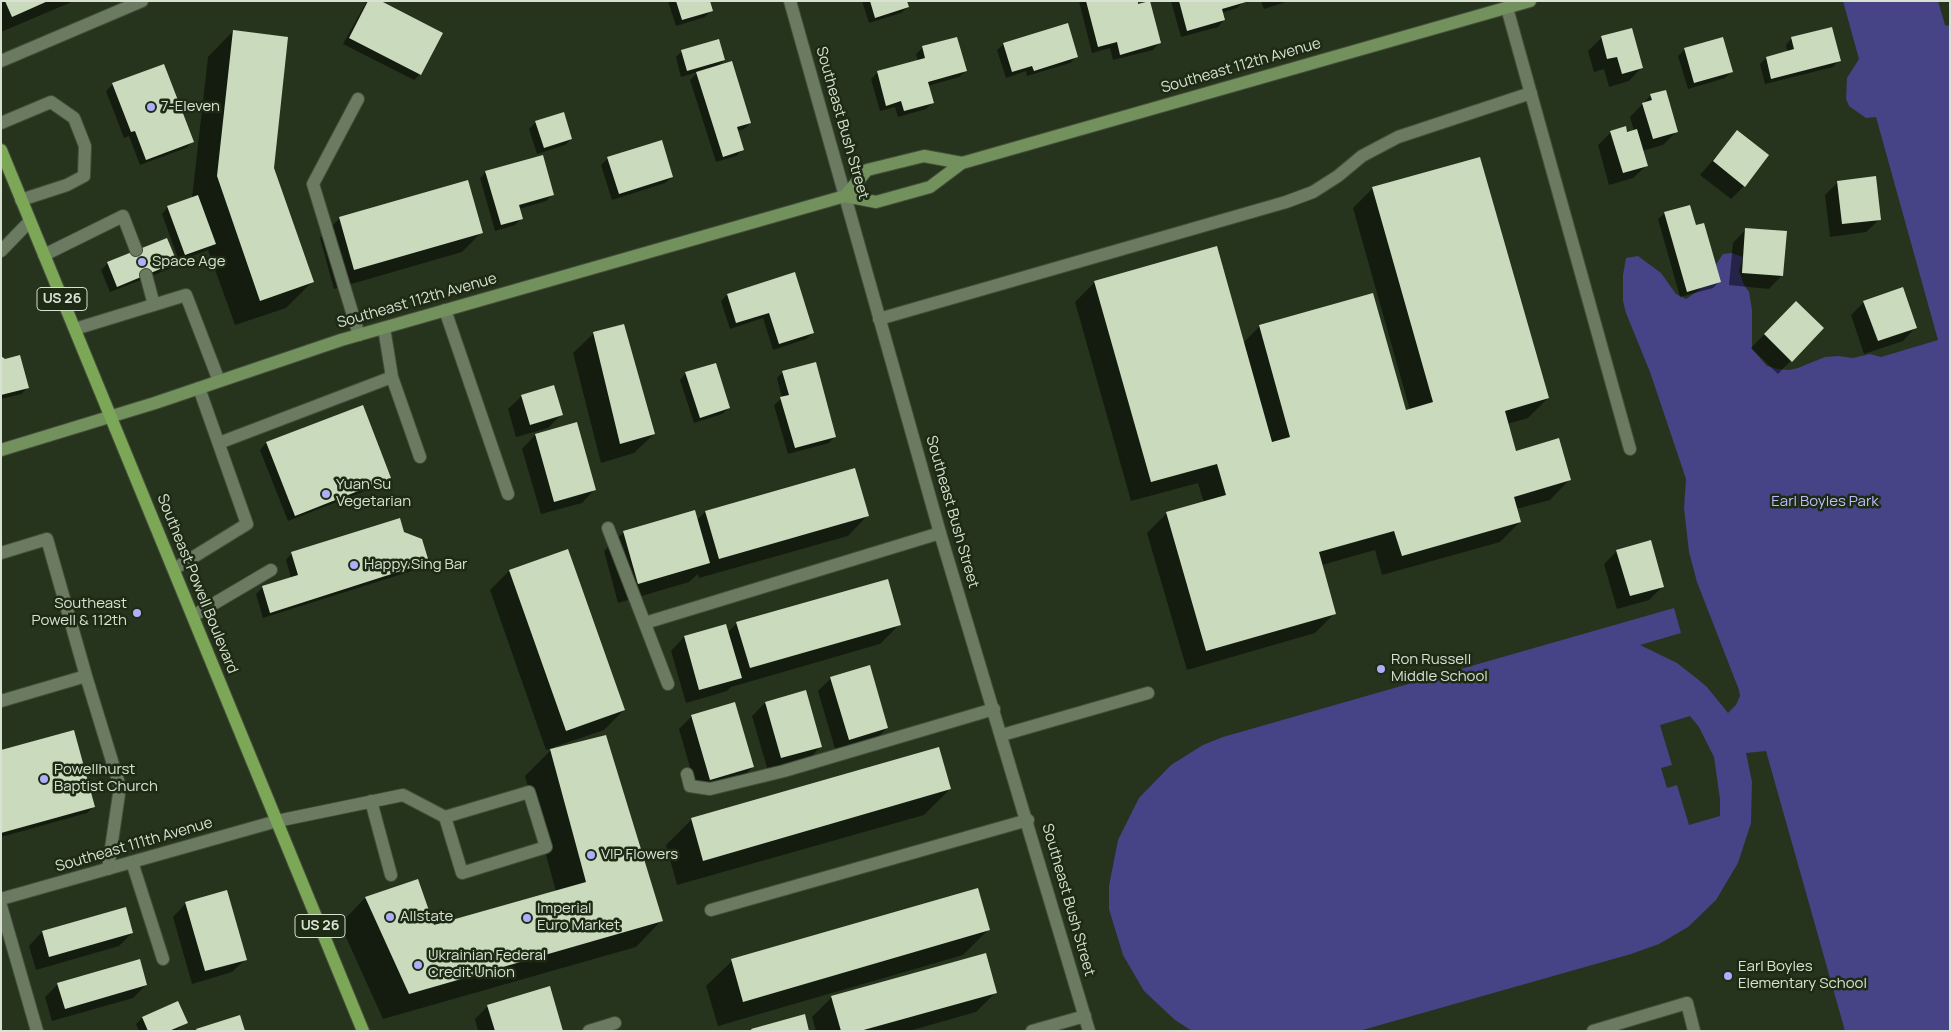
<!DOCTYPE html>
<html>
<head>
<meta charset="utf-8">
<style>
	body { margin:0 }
	#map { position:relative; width:1951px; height:1032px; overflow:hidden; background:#27341d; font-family:Manrope,sans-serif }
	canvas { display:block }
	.frame { position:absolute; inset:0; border:2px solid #d8e1d2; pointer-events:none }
</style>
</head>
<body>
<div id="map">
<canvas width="1951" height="1032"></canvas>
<div class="frame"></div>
</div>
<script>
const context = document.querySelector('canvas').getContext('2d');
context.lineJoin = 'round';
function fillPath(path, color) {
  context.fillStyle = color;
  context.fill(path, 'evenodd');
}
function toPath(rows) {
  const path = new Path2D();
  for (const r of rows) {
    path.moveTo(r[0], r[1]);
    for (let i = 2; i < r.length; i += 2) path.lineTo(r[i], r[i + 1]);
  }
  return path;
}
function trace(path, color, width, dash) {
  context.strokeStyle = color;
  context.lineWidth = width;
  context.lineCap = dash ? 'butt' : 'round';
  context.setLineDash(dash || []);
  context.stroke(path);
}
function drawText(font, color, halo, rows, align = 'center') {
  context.font = font + ' Manrope,sans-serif';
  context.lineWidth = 5;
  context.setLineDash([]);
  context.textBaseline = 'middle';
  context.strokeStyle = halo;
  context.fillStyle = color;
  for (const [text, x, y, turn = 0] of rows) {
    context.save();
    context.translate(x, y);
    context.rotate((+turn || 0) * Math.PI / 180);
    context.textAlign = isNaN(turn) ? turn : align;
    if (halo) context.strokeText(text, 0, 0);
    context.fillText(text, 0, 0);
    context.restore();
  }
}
const green = toPath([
	[1843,1,1938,1,1945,25,1950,26,1950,1031,1845,1031,1766,751,1746,753,1752,782,1751,823,1738,863,1716,900,1688,927,1659,944,1631,954,1359,1031,1192,1031,1175,1020,1144,991,1123,955,1109,909,1109,886,1118,840,1139,798,1171,765,1203,745,1223,737,1674,608,1681,633,1640,645,1677,663,1695,677,1707,687,1728,713,1736,705,1740,696,1739,690,1697,582,1689,552,1684,508,1686,479,1650,372,1626,313,1623,301,1623,275,1626,258,1638,256,1661,273,1676,294,1686,299,1699,290,1723,254,1732,253,1743,257,1739,271,1744,285,1749,292,1752,310,1752,349,1767,366,1779,369,1789,370,1798,368,1825,357,1838,356,1853,358,1870,354,1881,357,1938,340,1876,117,1866,118,1849,106,1846,99,1847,78,1859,59],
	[1690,716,1699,727,1714,757,1720,799,1720,816,1689,825,1677,785,1667,788,1661,768,1672,765,1660,725]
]);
const shadow = toPath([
	[1,1,74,1,1,32],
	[367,1,378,1,420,74,414,80,343,44],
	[668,1,709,1,711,10,705,17,676,26],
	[862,1,906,1,908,7,901,13,869,23],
	[1079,1,1137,1,1159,43,1153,50,1113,60,1110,48,1092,53],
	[1171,1,1243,1,1243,2,1237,8,1222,13,1224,20,1218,27,1181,37],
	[1261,1,1289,1,1264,9],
	[1631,29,1642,67,1629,81,1609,87,1604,69,1594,72,1588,51,1601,38],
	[233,31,273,168,312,282,286,308,235,325,208,250,179,261,162,214,168,207,192,198,208,57],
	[956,38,966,71,959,77,928,86,933,102,926,109,898,117,895,107,880,111,871,79,878,72,918,61,916,54,922,48],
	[1792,38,1839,60,1833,67,1765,84,1760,64,1766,58,1787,52,1786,45],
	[1004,44,1076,57,1070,63,1027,76,1026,71,1006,78,997,50],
	[1685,49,1731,72,1725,78,1688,89,1678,56],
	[682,51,724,60,717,67,750,123,744,129,736,131,742,150,736,156,716,162,690,80,698,72,681,77,676,57],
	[113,84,192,142,186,148,140,165,129,136,124,138,106,91],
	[1651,95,1677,131,1663,145,1642,151,1647,165,1633,178,1609,185,1598,145,1611,132,1627,133,1634,131,1630,117],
	[536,122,571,139,565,145,537,154,529,129],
	[1737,132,1744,186,1731,199,1700,175],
	[608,158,672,177,665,183,612,200,601,165],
	[486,172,552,195,546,201,519,209,522,218,515,225,495,231,480,178],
	[1838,182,1880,219,1866,232,1830,237,1825,195],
	[1373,188,1548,398,1528,418,1507,424,1515,452,1569,480,1550,500,1516,509,1520,522,1500,542,1382,575,1375,550,1322,565,1335,613,1315,633,1187,670,1147,533,1167,513,1204,503,1198,483,1131,501,1075,302,1095,282,1243,343,1259,327,1372,295,1405,411,1410,410,1353,208],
	[1665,213,1695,227,1719,282,1713,288,1680,297,1658,219],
	[340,218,482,232,462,252,334,289,320,238],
	[1746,229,1782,275,1769,289,1729,285,1733,243],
	[175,262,169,269,110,292,101,270,108,263],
	[794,274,813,333,806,339,773,350,763,318,730,329,721,301,727,295],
	[1796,302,1822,328,1778,374,1751,348],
	[1864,302,1916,327,1903,341,1864,354,1851,315],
	[624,325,654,434,634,453,601,463,573,353,593,334],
	[1,358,28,387,21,394,1,399],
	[783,372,835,436,829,443,788,454,774,405,782,398,777,378],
	[686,373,729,408,722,414,694,423,680,380],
	[522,396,561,415,548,428,516,437,508,409],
	[362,406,390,478,383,484,288,521,260,450,266,443],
	[535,435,595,489,582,503,541,514,522,449],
	[854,469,867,516,848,536,699,578,698,574,689,582,618,603,604,551,624,532,697,520,705,512],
	[403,533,427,562,421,568,263,618,256,594,262,588,291,578,286,560,292,553],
	[1617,551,1663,586,1649,600,1617,609,1604,564],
	[509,571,624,710,604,730,554,747,661,921,636,947,383,1019,340,924,365,898,417,881,433,926,556,892,525,776,553,748,546,750,490,590],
	[737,623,899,625,880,644,731,687,727,691,686,703,671,651,684,637,725,625,727,633],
	[831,678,887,728,874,741,836,752,818,691],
	[765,703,821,746,808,760,768,771,752,716],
	[692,716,753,767,739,780,697,792,679,729],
	[938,749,950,789,924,815,677,885,666,845,691,820],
	[1,752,93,807,87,813,1,837],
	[186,903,246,959,232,972,192,984,173,917],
	[125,909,132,933,119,946,36,970,29,946,42,932],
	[989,929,963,955,718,1026,706,986,732,961],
	[58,984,146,985,133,998,52,1021,45,997],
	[996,992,976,1012,909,1031,816,1031,812,1017,832,997],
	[488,1006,562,1031,478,1031,475,1019],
	[142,1018,186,1023,175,1031,139,1031,136,1024]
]);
const building = toPath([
	[5,1,48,1,12,17],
	[368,1,381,1,443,33,421,75,349,38],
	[676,1,710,1,713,11,682,20],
	[870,1,907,1,909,7,875,18],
	[1086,1,1138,1,1138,4,1150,1,1161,43,1120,55,1117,42,1098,47],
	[1179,1,1246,1,1246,2,1222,9,1225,20,1187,31],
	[1068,23,1078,57,1034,71,1032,66,1012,72,1003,43],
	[1832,27,1841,61,1771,79,1766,57,1794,49,1791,37],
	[1632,28,1643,68,1622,74,1617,57,1607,59,1601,36],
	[233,30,288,37,274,168,314,282,260,301,217,176],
	[957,37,967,71,928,82,934,103,904,111,901,101,886,106,877,71,925,58,922,46],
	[1723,37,1733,72,1694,83,1684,48],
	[719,39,725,60,687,71,681,50],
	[732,61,751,123,737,127,744,150,723,157,696,72],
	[164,64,194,142,146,160,135,131,131,132,112,83],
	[1666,90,1678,132,1653,139,1642,103,1652,100,1650,94],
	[564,112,572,139,544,148,535,121],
	[1626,126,1627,132,1637,129,1648,166,1623,173,1610,131],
	[1737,130,1769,155,1745,187,1713,161],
	[662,140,673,177,619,194,607,157],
	[543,155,554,195,519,205,523,219,501,225,485,171],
	[1480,157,1549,398,1505,411,1516,451,1559,438,1571,480,1514,497,1521,522,1402,556,1394,531,1319,552,1336,614,1206,651,1166,512,1226,495,1217,464,1151,482,1094,281,1217,246,1272,442,1290,437,1259,325,1373,293,1406,410,1433,402,1372,187],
	[1876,176,1881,220,1842,224,1837,181],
	[468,180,483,233,354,270,339,217],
	[198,195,216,244,185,255,167,206],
	[1690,205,1696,225,1704,223,1721,282,1687,292,1664,212],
	[1745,228,1787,231,1783,276,1742,273],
	[167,238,177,262,117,287,107,262],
	[795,272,814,333,779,344,769,313,736,323,727,294],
	[1903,287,1917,328,1878,341,1863,301],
	[1796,301,1824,328,1792,362,1764,334],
	[624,324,655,434,620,444,593,332],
	[20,355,29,388,1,395,1,356,5,359],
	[816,362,836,437,795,448,780,397,789,395,782,371],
	[716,363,730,408,700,418,685,372],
	[554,385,563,415,530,425,521,395],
	[363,405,391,478,295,516,266,442],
	[577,422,596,490,554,502,535,434],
	[855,468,869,516,719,559,705,511],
	[695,510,710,563,638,584,623,531],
	[400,518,404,532,422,539,429,562,270,613,262,586,298,575,291,552],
	[1651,540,1664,587,1630,596,1616,550],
	[568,549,625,710,566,731,509,570],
	[888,579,901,625,750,668,736,622],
	[726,624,742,678,699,690,684,636],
	[870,665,888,728,849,740,830,677],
	[806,690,822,747,781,758,765,702],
	[735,702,754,767,710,780,691,715],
	[74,730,95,807,1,833,1,750],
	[606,735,663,921,409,994,365,897,418,879,434,925,586,882,550,749],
	[939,747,951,789,703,861,691,818],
	[978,888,990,930,743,1002,731,959],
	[227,890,247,960,205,971,185,902],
	[126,907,133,933,49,957,42,931],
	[986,953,997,993,860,1031,841,1031,831,996],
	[140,959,147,985,65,1009,57,983],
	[550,986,563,1031,495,1031,487,1005],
	[178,1001,188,1023,169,1031,148,1031,142,1017],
	[805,1014,809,1031,752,1031,751,1029],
	[240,1015,245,1031,197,1031,196,1029]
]);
const lane = toPath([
	[1507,8,1630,449],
	[1,61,142,1],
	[358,99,313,184,359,335],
	[1,123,51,102,74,118,85,146,84,176,67,185,21,200],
	[1,251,30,221],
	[44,255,123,216,136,250],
	[146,275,154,305],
	[445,310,508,494],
	[879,319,1286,202,1313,192,1338,176,1362,156,1398,137,1531,93],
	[384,328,392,377],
	[75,329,186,295,219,381],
	[219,443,392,377,420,457],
	[608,528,668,684],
	[1,553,47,539,86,676],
	[174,569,247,524,199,388],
	[193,616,271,570],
	[645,623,940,533],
	[1,701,86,676,120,787,108,869],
	[1002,735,1148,693],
	[687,774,690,786,710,789,784,771,994,709],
	[529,792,546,847,462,873,445,817,529,792],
	[371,801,391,875],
	[277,821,403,795,445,817],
	[132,862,163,959],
	[1,906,37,1031],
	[711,910,1028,820],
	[589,1031,615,1023],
	[1032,1031,1085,1016],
	[1593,1031,1687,1003,1694,1031]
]);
const street = toPath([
	[790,1,940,533,1089,1031],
	[1,899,277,821]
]);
const secondary = toPath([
	[845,196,867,170,924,156,962,163],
	[1,450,155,403,341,340,845,196,876,202,930,187,962,163,1530,1]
]);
const primary = toPath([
	[1,150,363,1031]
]);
const markers = [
	[151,107,5,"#adaffb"],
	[142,262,5,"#adaffb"],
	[326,494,5,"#adaffb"],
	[354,565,5,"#adaffb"],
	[137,613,5,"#adaffb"],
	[1381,669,5,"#adaffb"],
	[44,779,5,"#adaffb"],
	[591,855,5,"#adaffb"],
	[390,917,5,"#adaffb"],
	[527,918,5,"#adaffb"],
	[418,965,5,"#adaffb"],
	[1728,976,5,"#adaffb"]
];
const shields = [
	[62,299,50],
	[320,926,50]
];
const shieldNames = [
	["US 26",62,299],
	["US 26",320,926]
];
const streetNames = [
	["Southeast 112th Avenue",1241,66,-16],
	["Southeast Bush Street",842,123,74],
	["Southeast 112th Avenue",417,301,-16],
	["Southeast Bush Street",952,512,74],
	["Southeast Powell Boulevard",197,584,68],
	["Southeast 111th Avenue",134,845,-16],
	["Southeast Bush Street",1068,900,74]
];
const poiNames = [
	["7-Eleven",161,107],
	["Space Age",152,262],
	["Yuan Su",336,485],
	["Vegetarian",336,502],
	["Happy Sing Bar",364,565],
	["Southeast",127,604,"right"],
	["Powell & 112th",127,621,"right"],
	["Ron Russell",1391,660],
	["Middle School",1391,677],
	["Powellhurst",54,770],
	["Baptist Church",54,787],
	["VIP Flowers",601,855],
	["Imperial",537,909],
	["Euro Market",537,926],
	["Allstate",400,917],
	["Ukrainian Federal",428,956],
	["Credit Union",428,973],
	["Earl Boyles",1738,967],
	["Elementary School",1738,984]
];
const parkNames = [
	["Earl Boyles Park",1825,502]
];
fillPath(green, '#464387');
fillPath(shadow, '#0007');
fillPath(building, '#c9dabd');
trace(lane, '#444f3b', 14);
trace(street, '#444f3b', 14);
trace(secondary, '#444f3b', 14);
trace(primary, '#444f3b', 14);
trace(lane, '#6b7b61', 12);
trace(street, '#6b7b61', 12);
trace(secondary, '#73915c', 12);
trace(primary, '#7ba757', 12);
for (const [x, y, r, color] of markers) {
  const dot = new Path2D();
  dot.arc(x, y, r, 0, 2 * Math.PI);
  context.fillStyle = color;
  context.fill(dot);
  trace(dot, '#1d2a14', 2);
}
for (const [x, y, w] of shields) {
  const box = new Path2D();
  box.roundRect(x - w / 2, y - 11.5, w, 23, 4);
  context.fillStyle = '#1d2a14';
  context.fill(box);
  trace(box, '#d8e1d2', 1);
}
drawText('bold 14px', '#d8e1d2', null, shieldNames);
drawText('15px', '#d8e1d2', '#1d2a14', streetNames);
drawText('15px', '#d8e1d2', '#1d2a14', poiNames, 'left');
drawText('15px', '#bcbefc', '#1d2a14', parkNames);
</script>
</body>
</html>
